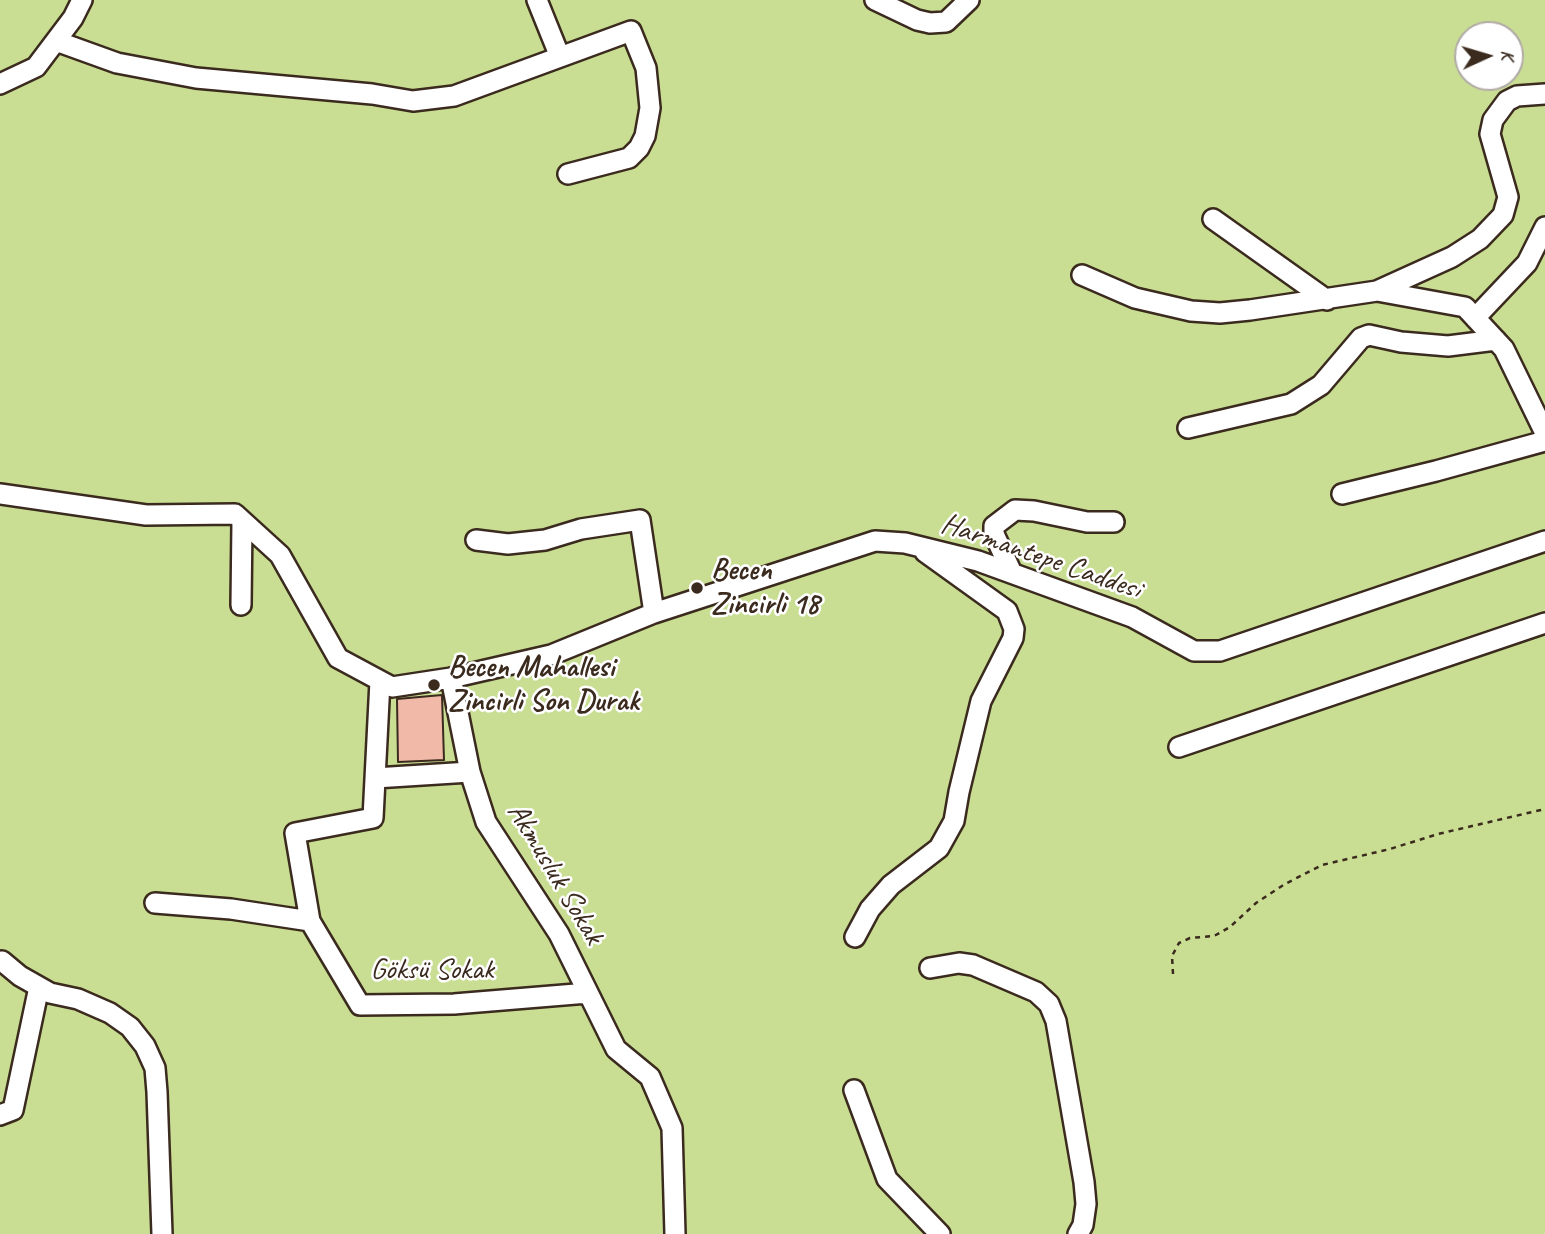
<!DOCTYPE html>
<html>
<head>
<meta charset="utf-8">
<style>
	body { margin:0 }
	#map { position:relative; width:1545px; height:1234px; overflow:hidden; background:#fcf1ed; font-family:Caveat,sans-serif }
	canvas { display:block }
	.north { position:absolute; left:1454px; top:21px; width:70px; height:70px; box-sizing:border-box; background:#fff; border:2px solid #b1aaa5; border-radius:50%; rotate:86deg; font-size:19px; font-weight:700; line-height:28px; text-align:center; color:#3b2a1e }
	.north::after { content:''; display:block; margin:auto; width:24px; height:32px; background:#3b2a1e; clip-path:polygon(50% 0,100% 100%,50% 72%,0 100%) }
</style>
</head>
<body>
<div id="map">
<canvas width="1545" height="1234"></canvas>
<div class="north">K</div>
</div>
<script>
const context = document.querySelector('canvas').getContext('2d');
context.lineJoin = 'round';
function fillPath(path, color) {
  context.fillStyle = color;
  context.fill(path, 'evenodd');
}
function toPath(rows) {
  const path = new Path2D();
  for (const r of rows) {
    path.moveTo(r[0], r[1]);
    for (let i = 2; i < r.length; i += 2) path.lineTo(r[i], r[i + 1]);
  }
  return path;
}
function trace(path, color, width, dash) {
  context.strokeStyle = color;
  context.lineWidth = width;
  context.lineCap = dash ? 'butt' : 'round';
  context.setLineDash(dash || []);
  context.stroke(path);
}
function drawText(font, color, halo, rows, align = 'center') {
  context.font = font + ' Caveat,sans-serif';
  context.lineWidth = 5;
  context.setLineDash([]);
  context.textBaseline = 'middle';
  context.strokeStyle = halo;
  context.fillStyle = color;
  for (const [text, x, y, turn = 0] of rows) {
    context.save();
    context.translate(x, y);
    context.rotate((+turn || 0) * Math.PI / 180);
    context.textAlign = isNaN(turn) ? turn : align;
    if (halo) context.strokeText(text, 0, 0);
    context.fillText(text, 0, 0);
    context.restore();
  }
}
const green = toPath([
	[0,0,1545,0,1545,1234,0,1234],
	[1468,35,1510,35,1510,77,1468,77]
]);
const building = toPath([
	[442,695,444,760,398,762,397,699,442,695]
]);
const path = toPath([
	[1173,974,1172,956,1179,943,1190,938,1214,936,1230,927,1256,903,1285,884,1322,865,1390,849,1438,834,1545,809]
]);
const minor = toPath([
	[537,0,560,57],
	[875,0,917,20,930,23,946,22,969,0],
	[56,41,117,63,196,78,372,94,413,101,454,96,631,31,646,68,650,108,645,136,639,148,629,158,568,174],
	[0,84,36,67,73,18,82,0],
	[1213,219,1327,300],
	[1082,275,1135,298,1191,311,1220,313,1250,310,1377,291,1452,257,1480,239,1503,215,1508,197,1490,134,1493,120,1507,101,1517,96,1545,94],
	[1377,291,1465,307,1504,349,1545,433],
	[1475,318,1527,263,1545,227],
	[1188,428,1291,404,1321,385,1361,338,1369,335,1401,342,1448,346,1496,340],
	[0,494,146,515,235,514,280,555,338,658,392,687,451,678,470,772,486,822,559,934,616,1049,650,1077,672,1128,675,1234],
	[1342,494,1436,471,1545,441],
	[476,540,508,544,545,540,581,529,640,520,654,613],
	[1012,573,994,534,994,526,1015,510,1034,511,1087,522,1114,522],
	[241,605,242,521],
	[451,678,551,655,654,613,875,541,905,543,978,561,1132,617,1194,651,1220,651,1545,541],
	[1179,747,1545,623],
	[375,778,470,772],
	[155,903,231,909,310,921,360,1005,454,1004,588,993],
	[310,921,295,833,373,818,380,681],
	[855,937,870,909,891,885,939,848,954,821,959,792,981,701,1013,638,1014,629,1007,611,925,552],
	[2,961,20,976,50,993,78,999,110,1013,130,1027,145,1046,155,1068,157,1092,162,1234],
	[930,968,959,963,973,965,1036,992,1049,1004,1056,1021,1084,1182,1086,1204,1083,1225,1078,1234],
	[854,1090,887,1179,940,1234],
	[0,1115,13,1110,39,987]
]);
const markers = [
	[697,588,7,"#3b2a1e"],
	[434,685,7,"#3b2a1e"]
];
const streetNames = [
	["Harmantepe Caddesi",1041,557,19],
	["Akmusluk Sokak",555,874,59],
	["Göksü Sokak",432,970]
];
const poiNames = [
	["Becen",711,571],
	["Zincirli 18",711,605],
	["Becen Mahallesi",448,668],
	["Zincirli Son Durak",448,702]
];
fillPath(green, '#c9de93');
fillPath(building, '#f1b9a7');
trace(building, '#3b2a1e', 2);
trace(minor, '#3b2a1e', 24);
trace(path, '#3b2a1e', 2.5, [5, 5]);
trace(minor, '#fff', 19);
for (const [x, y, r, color] of markers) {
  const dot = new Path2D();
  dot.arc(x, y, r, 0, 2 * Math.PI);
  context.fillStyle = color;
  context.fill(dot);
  trace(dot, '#fff', 2.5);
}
drawText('30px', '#3b2a1e', '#fff', streetNames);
drawText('bold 30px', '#3b2a1e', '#fff', poiNames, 'left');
</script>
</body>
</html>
